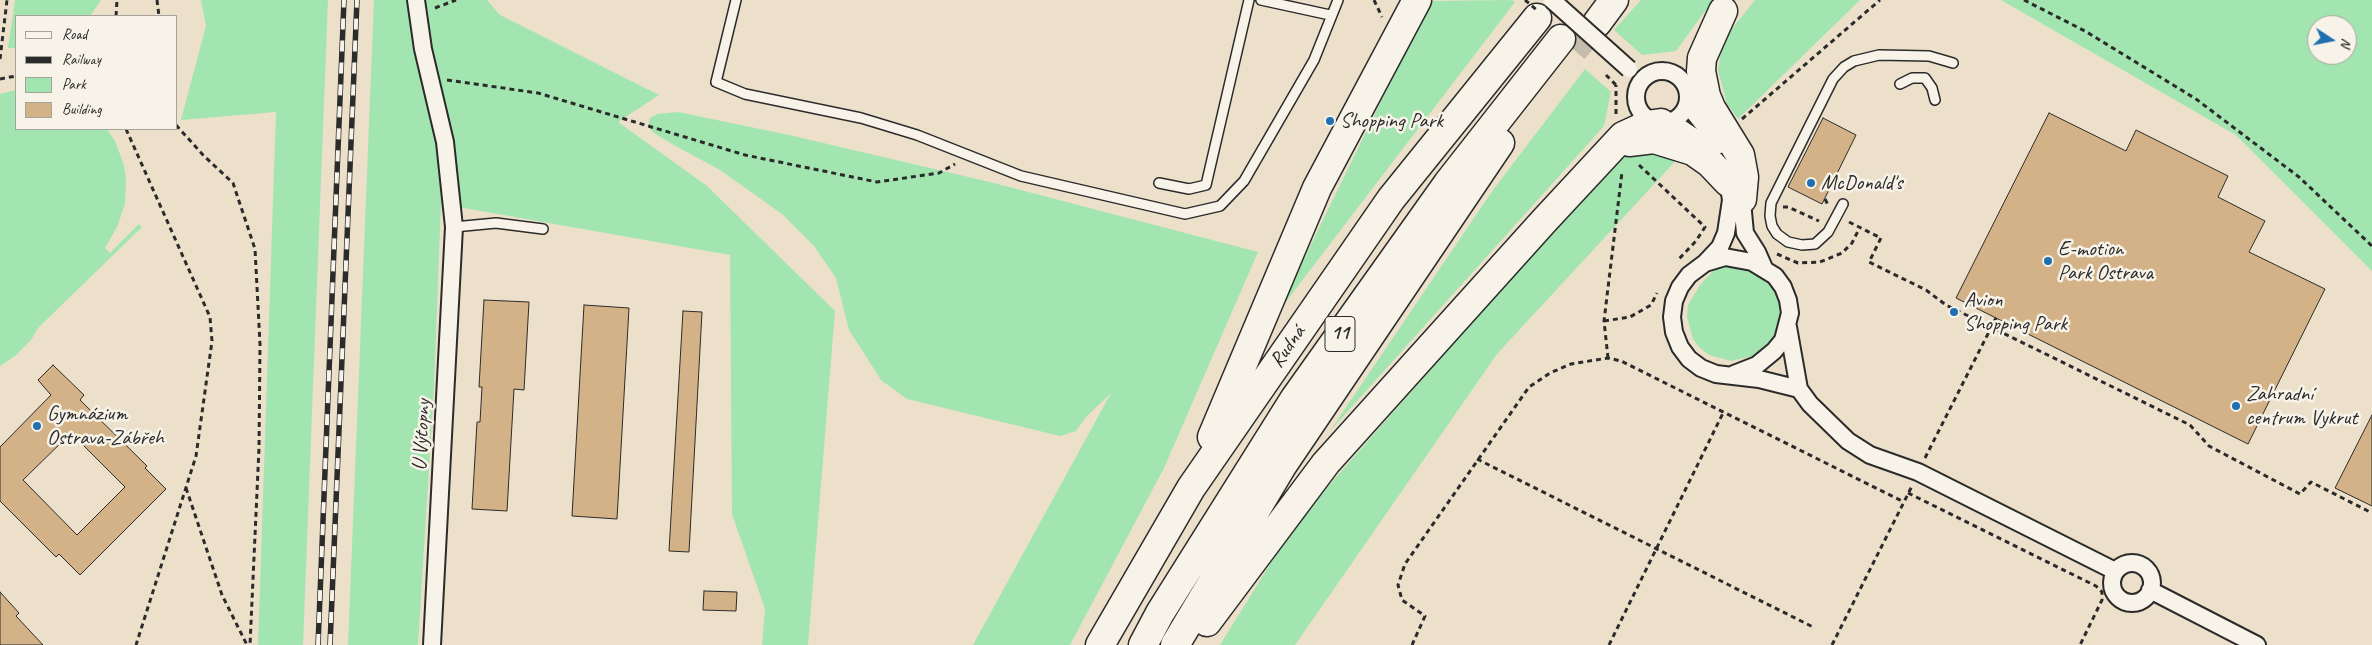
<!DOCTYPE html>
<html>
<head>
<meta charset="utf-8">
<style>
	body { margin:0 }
	#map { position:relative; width:2372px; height:645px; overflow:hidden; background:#ece0cb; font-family:Caveat,sans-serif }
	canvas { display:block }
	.legend { position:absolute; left:15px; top:15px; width:162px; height:115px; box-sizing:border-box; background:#f7f3e8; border:1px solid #a5a39c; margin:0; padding:6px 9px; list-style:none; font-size:15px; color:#2b2b2b }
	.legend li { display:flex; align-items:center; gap:10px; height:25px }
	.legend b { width:25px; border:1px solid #a5a39c }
	.north { position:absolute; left:2307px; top:15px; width:50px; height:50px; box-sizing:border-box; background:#f7f3e8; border:1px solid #a5a39c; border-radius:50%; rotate:101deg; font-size:14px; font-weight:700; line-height:20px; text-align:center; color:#2b2b2b }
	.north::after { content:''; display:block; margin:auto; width:18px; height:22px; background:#1f6fb2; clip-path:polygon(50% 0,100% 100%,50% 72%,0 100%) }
</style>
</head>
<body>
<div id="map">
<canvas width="2372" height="645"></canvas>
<ul class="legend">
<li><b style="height:6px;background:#f7f3e8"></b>Road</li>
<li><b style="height:6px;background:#2b2b2b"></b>Railway</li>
<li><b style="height:14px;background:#a2e5b0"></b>Park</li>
<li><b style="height:14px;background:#d4b287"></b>Building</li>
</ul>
<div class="north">N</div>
</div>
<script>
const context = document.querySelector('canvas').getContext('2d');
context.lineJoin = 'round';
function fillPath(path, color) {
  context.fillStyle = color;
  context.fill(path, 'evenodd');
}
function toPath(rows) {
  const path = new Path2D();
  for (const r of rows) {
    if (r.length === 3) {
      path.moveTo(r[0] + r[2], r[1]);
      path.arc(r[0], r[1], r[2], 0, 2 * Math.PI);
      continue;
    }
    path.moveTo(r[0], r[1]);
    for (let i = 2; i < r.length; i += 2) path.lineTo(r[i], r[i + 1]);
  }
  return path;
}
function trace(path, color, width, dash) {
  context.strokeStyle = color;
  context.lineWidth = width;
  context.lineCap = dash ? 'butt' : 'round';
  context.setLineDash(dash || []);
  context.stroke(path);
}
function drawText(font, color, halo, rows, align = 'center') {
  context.font = font + ' Caveat,sans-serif';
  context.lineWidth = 5;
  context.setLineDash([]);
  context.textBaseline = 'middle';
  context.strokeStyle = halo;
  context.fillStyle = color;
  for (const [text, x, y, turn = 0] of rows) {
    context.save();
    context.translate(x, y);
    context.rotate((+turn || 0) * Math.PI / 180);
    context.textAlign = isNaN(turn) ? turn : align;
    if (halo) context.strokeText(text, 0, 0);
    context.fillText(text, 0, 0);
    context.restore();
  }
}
const green = toPath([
	[15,0,101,0,90,16,16,16,16,48,8,48],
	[201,0,328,0,303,645,258,645,276,112,181,120,206,26],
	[374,0,487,0,500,15,659,95,618,122,707,186,835,311,808,645,762,645,765,609,732,514,730,255,441,204,434,387,418,645,348,645],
	[1512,0,1515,2,1278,312,1430,1],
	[1641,0,1713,0,1676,51,1642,55,1614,30],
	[1755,0,1860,0,1738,119,1727,104,1718,70,1723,40],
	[2001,0,2372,0,2372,271,2236,135],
	[2317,25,2347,25,2347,55,2317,55],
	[1585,69,1611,92,1604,126,1330,431,1493,190],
	[16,90,16,129,107,129,115,141,124,165,126,178,125,204,117,227,105,248,110,253,139,224,142,227,38,328,31,340,15,356,0,366,0,94],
	[678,112,789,135,994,183,1258,252,1164,468,1070,645,973,645,1111,393,1086,417,1076,431,1060,436,907,399,881,380,849,330,836,278,814,246,782,214,720,170,672,144,654,133,648,126,650,118,657,114],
	[1634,150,1681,155,1497,354,1295,645,1220,645,1295,524,1612,163],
	[1726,265,1749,270,1769,282,1776,291,1781,313,1775,336,1768,345,1753,356,1731,361,1709,355,1700,348,1693,339,1687,317,1688,305,1700,285,1713,271]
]);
const building = toPath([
	[2049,113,2126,151,2136,130,2228,176,2218,197,2265,221,2249,252,2325,289,2248,444,1956,298,2049,113],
	[1823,118,1856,135,1822,204,1788,187,1823,118],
	[484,300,529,302,524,390,514,389,507,511,472,509,477,422,480,422,482,387,479,387,484,300],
	[584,305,629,308,617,519,572,516,584,305],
	[683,311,702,312,689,552,669,551,683,311],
	[53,365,84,395,80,400,147,466,145,468,166,489,80,575,59,554,56,557,0,501,0,447,51,395,38,380,53,365],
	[71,433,125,487,77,535,23,480,71,433],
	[2372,415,2372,506,2335,488,2372,415],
	[704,591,737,592,736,611,703,610,704,591],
	[0,592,19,613,16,616,43,645,0,645,0,592]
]);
const highwayTunnel = toPath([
	[1574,50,1597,23]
]);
const path = toPath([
	[157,0,159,16],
	[1374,0,1382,17],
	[2024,0,2085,31,2196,99,2299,177,2372,246],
	[435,8,456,0],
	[116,16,117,0],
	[0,59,7,0],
	[0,79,16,76],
	[447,80,538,93,745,155,877,182,939,173,955,164],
	[1616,114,1616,85],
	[1742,119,1880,0],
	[176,125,204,156,233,183,255,249,260,344,259,448,250,645],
	[126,129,210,317,212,341,196,456,136,645],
	[1639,165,1705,227,1696,241,1678,260],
	[1825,199,1828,205],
	[1783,207,1788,207,1819,221],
	[1849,222,1881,238,1869,262,1926,290,1946,305,2190,425,2209,446,2300,494,2311,482,2372,513],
	[1777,254,1798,263,1820,262,1842,253,1852,243,1860,227],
	[1604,321,1630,317,1651,305,1657,293],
	[1608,358,1604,321,1622,172],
	[1925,458,1996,318],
	[1477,459,1815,628],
	[186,488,222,595,247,645],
	[1908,493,2096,586,2102,592,2102,600,2080,645],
	[1412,645,1425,616,1402,600,1398,585,1405,564,1529,387,1550,373,1571,364,1608,358,1621,361,1904,502],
	[1609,645,1724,411],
	[1832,645,1912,486]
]);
const lane = toPath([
	[736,0,716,82,745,94,861,118,917,135,1021,176,1185,214,1220,206,1244,181,1314,60,1338,0],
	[1261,0,1330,15],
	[1900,84,1912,78,1925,78,1932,88,1935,100],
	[1159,183,1189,189,1206,185,1249,0],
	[1843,204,1828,232,1815,244,1802,245,1788,242,1777,234,1772,226,1770,216,1771,203,1833,79,1844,67,1854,61,1879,55,1929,56,1953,63],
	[454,227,496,223,543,229]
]);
const street = toPath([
	[416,0,423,49,445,142,454,227,432,645],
	[1662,97,26],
	[1687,104,1720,145],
	[1671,121,1699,140,1711,151],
	[1729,186,1731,200,1726,233,1720,247,1705,263,1689,275,1680,287,1674,301,1672,317,1674,332,1680,347,1689,359,1701,368,1716,374,1759,379,1799,389],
	[1741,191,1745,233,1757,252,1764,268],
	[1705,263,1725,257,1752,262,1775,276,1783,287,1788,300,1790,313,1783,340,1774,351,1757,365,1734,374],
	[1788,327,1799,389,1810,404,1848,441,1870,455,1918,472,2115,571],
	[2132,583,20],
	[2150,590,2257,645]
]);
const highway = toPath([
	[1723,11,1702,58,1701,71,1706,96,1711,108,1740,155,1744,177,1742,199],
	[1597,23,1614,0],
	[1629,142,1654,139,1693,151,1710,163,1728,182],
	[1212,437,1317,188,1417,0],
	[1207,622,1326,463,1544,221,1623,136,1647,125,1661,123],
	[1100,645,1191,488,1391,199,1537,18],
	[1143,645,1160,613,1295,398,1448,183,1561,39],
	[1175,645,1282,466,1500,143]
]);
const rail = toPath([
	[318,645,344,0],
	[330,645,357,0]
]);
const pathBridge = toPath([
	[1525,0,1538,11],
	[1606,75,1616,85]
]);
const streetBridge = toPath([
	[1552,0,1629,69]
]);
const markers = [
	[1330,121,5,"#1f6fb2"],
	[1811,183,5,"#1f6fb2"],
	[2048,261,5,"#1f6fb2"],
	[1954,312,5,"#1f6fb2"],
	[2236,406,5,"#1f6fb2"],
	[37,426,5,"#1f6fb2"]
];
const shields = [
	[1340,334,30]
];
const shieldNames = [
	["11",1340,334]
];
const poiNames = [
	["Shopping Park",1340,121],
	["McDonald's",1821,183],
	["E-motion",2058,249],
	["Park Ostrava",2058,273],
	["Avion",1964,300],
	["Shopping Park",1964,324],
	["Zahradní",2246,394],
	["centrum Vykrut",2246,418],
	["Gymnázium",47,414],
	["Ostrava-Zábřeh",47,438]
];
const streetNames = [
	["Rudná",1288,347,-55],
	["U Výtopny",422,435,-87]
];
fillPath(green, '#a2e5b0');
fillPath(building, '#d4b287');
trace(building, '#2b2b2b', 1);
trace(highwayTunnel, '#c5bcab', 28, [28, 14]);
trace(lane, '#2b2b2b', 12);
trace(street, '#2b2b2b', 20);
trace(highway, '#2b2b2b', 31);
trace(path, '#2b2b2b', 3, [5, 4]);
trace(lane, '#f7f3e8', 9);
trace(street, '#f7f3e8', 16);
trace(highway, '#f7f3e8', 28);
trace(rail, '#2b2b2b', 5.5);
trace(rail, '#f7f3e8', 4, [11]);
trace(streetBridge, '#2b2b2b', 20, []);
trace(pathBridge, '#2b2b2b', 3, [5, 4]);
trace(streetBridge, '#f7f3e8', 16);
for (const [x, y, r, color] of markers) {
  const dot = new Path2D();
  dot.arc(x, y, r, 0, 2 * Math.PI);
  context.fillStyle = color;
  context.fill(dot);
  trace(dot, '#f7f3e8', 2);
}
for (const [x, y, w] of shields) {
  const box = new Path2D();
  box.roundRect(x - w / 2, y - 17.5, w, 35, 4);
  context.fillStyle = '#f7f3e8';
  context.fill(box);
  trace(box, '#2b2b2b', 1);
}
drawText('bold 20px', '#2b2b2b', null, shieldNames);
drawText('21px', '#2b2b2b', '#f7f3e8', poiNames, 'left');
drawText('21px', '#2b2b2b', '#f7f3e8', streetNames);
</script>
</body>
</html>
